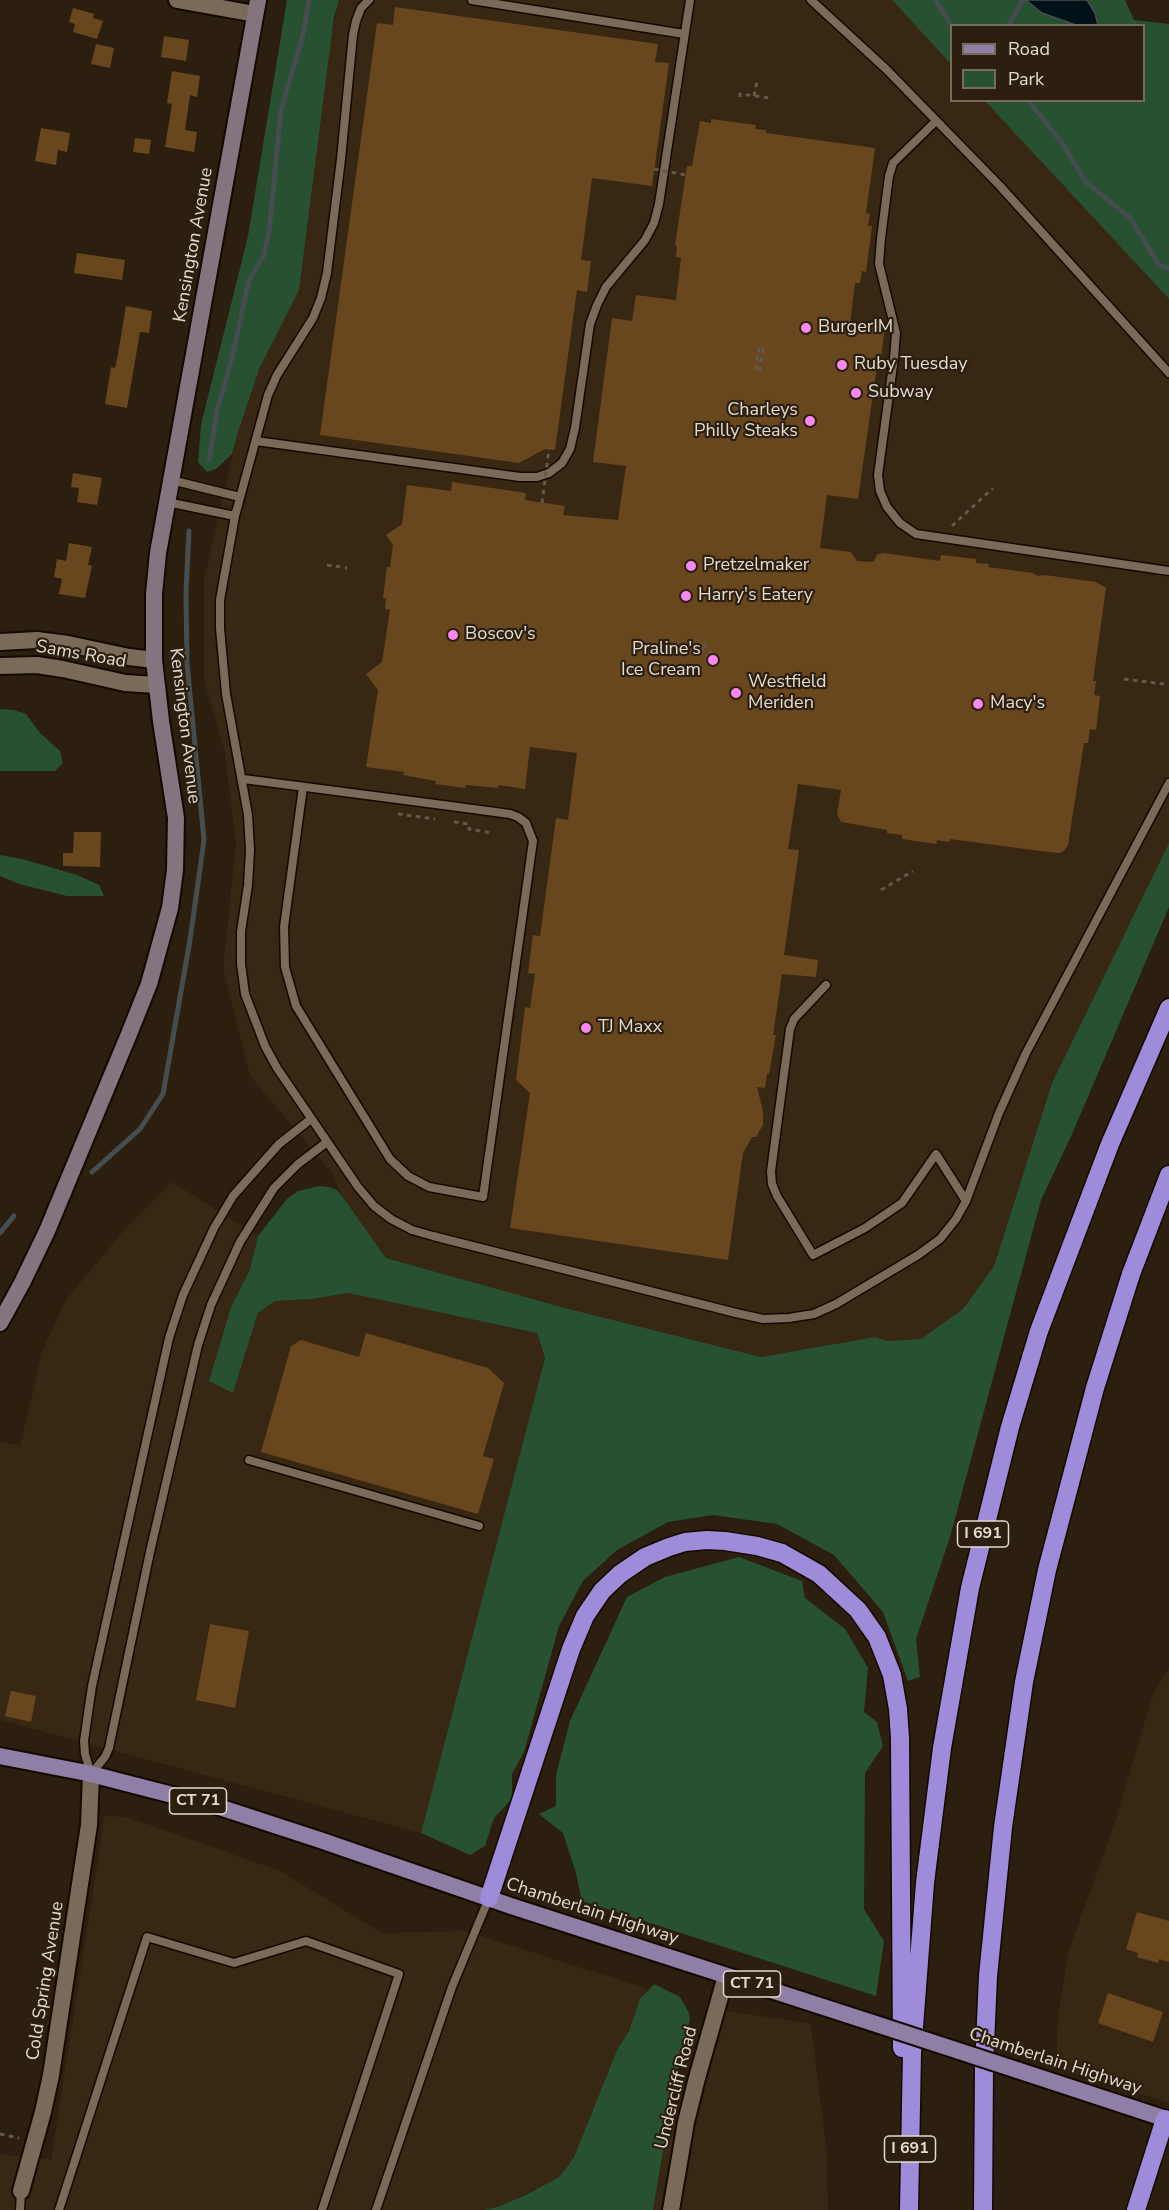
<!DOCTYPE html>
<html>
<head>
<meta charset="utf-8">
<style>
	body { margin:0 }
	#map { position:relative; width:1169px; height:2210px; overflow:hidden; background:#2c1f10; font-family:"Nunito Sans",sans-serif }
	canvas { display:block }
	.legend { position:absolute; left:950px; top:24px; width:195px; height:78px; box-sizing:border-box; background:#2c1f10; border:2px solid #756a5d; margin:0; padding:8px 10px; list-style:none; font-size:18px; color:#e3dad1 }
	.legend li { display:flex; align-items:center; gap:12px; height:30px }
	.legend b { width:30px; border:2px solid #756a5d }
</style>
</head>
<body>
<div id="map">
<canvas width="1169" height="2210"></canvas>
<ul class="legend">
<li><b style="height:8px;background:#8f7ea6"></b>Road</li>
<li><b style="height:16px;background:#285132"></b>Park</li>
</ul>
</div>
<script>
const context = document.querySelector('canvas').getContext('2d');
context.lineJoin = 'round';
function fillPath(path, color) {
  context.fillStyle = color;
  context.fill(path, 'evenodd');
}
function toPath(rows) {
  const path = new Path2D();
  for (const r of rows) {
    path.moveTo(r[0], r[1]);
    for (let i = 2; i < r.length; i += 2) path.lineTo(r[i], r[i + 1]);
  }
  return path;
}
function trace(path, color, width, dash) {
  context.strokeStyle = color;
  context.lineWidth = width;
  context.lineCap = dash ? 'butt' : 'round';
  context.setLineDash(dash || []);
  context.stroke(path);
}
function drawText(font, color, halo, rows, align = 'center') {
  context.font = font + ' "Nunito Sans",sans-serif';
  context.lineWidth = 4.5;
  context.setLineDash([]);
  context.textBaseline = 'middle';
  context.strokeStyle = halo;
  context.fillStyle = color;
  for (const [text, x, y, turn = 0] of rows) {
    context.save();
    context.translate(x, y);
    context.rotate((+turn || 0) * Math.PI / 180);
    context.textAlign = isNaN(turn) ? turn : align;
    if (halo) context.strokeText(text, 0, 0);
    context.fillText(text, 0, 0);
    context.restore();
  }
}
const built = toPath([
	[339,0,892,0,951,64,952,100,985,101,1169,299,1169,843,1052,1083,994,1266,963,1309,921,1339,887,1341,875,1337,761,1357,565,1308,386,1258,342,1196,333,1174,250,1076,223,969,236,844,225,753,204,680,204,580,238,432,260,366],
	[172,1182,258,1236,250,1269,231,1307,210,1381,233,1393,258,1314,275,1301,313,1299,348,1293,537,1333,545,1359,421,1833,0,1720,0,1441,20,1446,42,1352,65,1301,125,1229],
	[1169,1667,1169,2103,1056,2067,1058,2016,1068,1953,1115,1822,1154,1691],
	[105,1815,128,1818,147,1824,280,1871,382,1933,465,1931,648,1989,640,1999,629,2031,617,2050,574,2157,567,2167,559,2177,526,2195,497,2207,484,2210,0,2210,0,2154,51,2160],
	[715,2009,811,2024,827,2153,828,2210,653,2210,664,2147]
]);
const green = toPath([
	[287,0,339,0,334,17,299,290,260,367,238,432,232,454,216,469,207,472,198,462,201,425,248,236],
	[892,0,1125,0,1134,20,1169,24,1169,299,985,101,1144,100,1144,26,952,26,951,64],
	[0,709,14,710,26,714,40,733,60,751,63,763,55,771,0,771],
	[1169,843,1169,907,1072,1134,1041,1200,950,1537,916,1639,920,1677,908,1681,883,1612,834,1555,777,1524,713,1515,668,1522,617,1550,583,1581,559,1626,524,1752,512,1774,512,1799,494,1818,485,1846,470,1855,421,1833,545,1358,537,1333,348,1293,313,1299,275,1301,258,1313,233,1393,209,1381,231,1307,250,1269,258,1236,287,1199,298,1191,319,1186,329,1187,337,1190,342,1196,386,1258,565,1308,761,1357,875,1337,887,1341,921,1339,963,1309,994,1266,1052,1083],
	[0,855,26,860,77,875,99,885,104,896,67,896,19,884,0,876],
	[739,1557,802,1581,805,1598,845,1629,868,1668,864,1712,877,1722,883,1746,865,1773,864,1909,884,1941,876,1996,582,1901,576,1873,563,1833,539,1814,556,1806,556,1775,570,1721,627,1597,665,1577],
	[654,1984,680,1997,689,2013,690,2019,676,2075,653,2210,484,2210,497,2207,526,2195,559,2177,567,2167,574,2157,617,2050,629,2031,640,1999]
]);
const water = toPath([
	[1026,0,1087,0,1095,13,1098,25,1076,25,1042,13,1026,0]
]);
const stream = toPath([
	[935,0,952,26],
	[1008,26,1023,0],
	[1028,100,1062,143,1086,182,1130,218,1159,265,1169,269],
	[209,460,217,411,231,362,249,280,264,255,269,232,281,110,303,35,309,0],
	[92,1172,140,1129,163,1094,190,940,204,840,187,663,186,592,189,531],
	[0,1233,14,1216]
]);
const building = toPath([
	[395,7,658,44,655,62,669,63,652,186,592,178,581,260,591,261,587,292,577,290,555,450,545,449,519,463,320,435,377,23,393,25],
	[73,8,94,14,93,18,103,21,97,39,73,32,75,24,69,22],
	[164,36,189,40,186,61,161,57],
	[96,44,114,48,110,68,91,64],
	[172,71,200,76,197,97,190,95,185,130,197,132,194,152,165,147,172,104,167,103],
	[711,119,756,125,755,129,766,130,766,133,875,148,866,213,870,214,868,226,872,226,866,272,862,271,860,283,855,283,850,324,873,327,885,325,881,359,878,359,858,499,827,495,820,548,851,552,857,561,873,562,878,554,884,553,940,561,941,555,976,559,976,563,989,564,988,567,1033,573,1038,576,1045,575,1096,582,1106,588,1093,681,1096,681,1094,695,1100,696,1096,730,1090,729,1088,743,1084,743,1068,845,1064,851,1059,853,1040,851,950,839,949,842,937,840,936,844,902,839,902,835,887,833,887,830,841,822,837,814,841,790,798,784,788,849,799,850,784,955,818,960,816,977,782,974,773,1035,776,1035,769,1074,767,1074,765,1088,757,1087,763,1111,763,1125,756,1137,752,1137,743,1153,728,1260,510,1228,530,1093,516,1080,525,1007,530,1008,535,974,528,973,533,935,540,936,556,818,568,820,577,753,530,747,525,789,499,785,498,788,466,785,465,788,435,784,436,781,403,775,404,772,366,767,378,690,366,674,382,662,390,610,385,609,386,598,383,598,387,567,390,567,393,545,386,535,402,524,407,485,451,491,452,482,526,493,525,500,565,506,563,515,618,520,626,466,593,462,612,318,632,321,636,295,676,300,681,258,676,257,677,246,675,245,687,166,692,166,700,121,711,123],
	[41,128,70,133,67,152,58,150,56,165,35,161],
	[135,138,151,140,149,154,133,152],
	[77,253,125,260,122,280,74,273],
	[126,306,152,311,149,333,140,332,127,408,105,404,111,367,115,368,118,354],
	[73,473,102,478,97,505,77,502,79,488,71,487],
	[69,543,92,547,88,565,92,566,85,598,59,594,62,579,54,577,57,559,66,561],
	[74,832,101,832,100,867,63,866,63,853,73,853],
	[366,1333,488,1368,504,1383,483,1456,494,1459,478,1514,261,1452,291,1346,301,1340,359,1357],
	[210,1624,249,1631,235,1708,196,1700],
	[11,1691,36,1696,31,1722,5,1716],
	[1137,1912,1169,1921,1169,1962,1159,1959,1158,1963,1137,1957,1138,1953,1126,1949],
	[1108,1993,1163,2012,1153,2042,1098,2023]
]);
const path = toPath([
	[754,96,757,82],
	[740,97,740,94,770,98],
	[756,370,759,347],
	[760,371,763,348],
	[952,526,993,488],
	[327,565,347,568],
	[704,644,717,661],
	[701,647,713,664],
	[1124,679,1164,684],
	[398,814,435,819],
	[454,822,469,824,469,829,492,833],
	[881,890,913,871],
	[0,2134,19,2138]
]);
const service = toPath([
	[369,0,361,8,356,21,353,35,341,159,327,273,321,298,313,318,277,375,268,395,235,516,220,600,220,628,226,694,248,815,250,850,248,885,241,932,241,964,245,994,265,1046,277,1068,358,1187,374,1206,391,1219,412,1230,433,1236,736,1313,763,1319,789,1318,814,1314,836,1304,918,1255,940,1239,956,1219,966,1201,999,1113,1026,1053,1169,783],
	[472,0,684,34],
	[811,0,886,69,1000,186,1169,373],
	[936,121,893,163,889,176,881,238,879,264,896,333,894,358,878,475,880,491,887,507,900,523,916,534,1169,571],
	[256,441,520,477,537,477,549,473,562,463,570,449,575,428,590,324,597,305,606,287,645,240,654,223,659,204,690,0],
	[171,480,240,497],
	[167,502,235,516],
	[243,779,267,782,443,805,510,814,518,817,526,823,533,841,483,1197,429,1187,408,1176,390,1159,296,1006,285,967,284,927,303,787],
	[826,985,794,1019,790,1029,771,1171,772,1184,777,1196,813,1255,865,1228,902,1203,936,1154,966,1201],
	[249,1460,479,1526],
	[91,1774,85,1754,84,1741,92,1686,169,1338,183,1295,214,1228,233,1196,279,1144,311,1119],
	[91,1774,105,1757,109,1748,150,1552,198,1345,211,1305,240,1242,274,1188,298,1164,327,1142],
	[20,2210,21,2191],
	[59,2210,147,1937,234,1963,306,1941,399,1974,322,2210],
	[376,2210,452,1987,489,1898]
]);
const minor = toPath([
	[177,0,255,14],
	[0,642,37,640,68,644,129,657,154,660],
	[0,666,37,665,63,669,125,683,156,685],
	[21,2191,43,2112,51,2075,89,1825,91,1774],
	[671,2210,686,2122,697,2078,726,1976]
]);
const secondary = toPath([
	[0,1323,22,1283,47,1231,129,1034,149,984,170,908,175,870,176,818,161,721,154,660,154,594,158,553,258,0]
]);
const primary = toPath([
	[0,1756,87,1773,219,1807,320,1840,511,1906,873,2023],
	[1017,2070,1169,2120]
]);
const motorway = toPath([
	[489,1898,571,1649,585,1616,602,1591,620,1574,645,1557,669,1547,685,1542,707,1540,725,1541,757,1546,782,1553,819,1574,858,1610,877,1637,892,1675,898,1709,900,1738,902,2048],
	[909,2210,912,2053,925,1883,942,1748,970,1588,1010,1427,1039,1331,1110,1144,1169,1008],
	[983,2210,984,2067,988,1976,1003,1827,1024,1682,1047,1570,1095,1388,1131,1274,1169,1175],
	[1136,2210,1165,2119]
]);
const pathBridge = toPath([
	[654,169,686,175],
	[542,503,549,449]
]);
const primaryBridge = toPath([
	[873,2023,1017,2070]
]);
const markers = [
	[806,328,6,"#f589ef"],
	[842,365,6,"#f589ef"],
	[856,393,6,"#f589ef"],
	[810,421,6,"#f589ef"],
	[691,566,6,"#f589ef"],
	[686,596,6,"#f589ef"],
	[453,635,6,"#f589ef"],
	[713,660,6,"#f589ef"],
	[736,693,6,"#f589ef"],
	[978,704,6,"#f589ef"],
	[586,1028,6,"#f589ef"]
];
const shields = [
	[983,1534,51],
	[198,1801,57],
	[752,1984,57],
	[910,2149,51]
];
const shieldNames = [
	["I 691",983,1534],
	["CT 71",198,1801],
	["CT 71",752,1984],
	["I 691",910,2149]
];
const streetNames = [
	["Kensington Avenue",194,245,-80],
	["Sams Road",81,655,10],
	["Kensington Avenue",184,726,83],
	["Chamberlain Highway",592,1912,18],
	["Cold Spring Avenue",46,1981,-81],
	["Chamberlain Highway",1055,2062,18],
	["Undercliff Road",677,2088,-76]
];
const poiNames = [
	["BurgerIM",818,328],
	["Ruby Tuesday",854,365],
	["Subway",868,393],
	["Charleys",798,411,"right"],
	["Philly Steaks",798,432,"right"],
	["Pretzelmaker",703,566],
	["Harry's Eatery",698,596],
	["Boscov's",465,635],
	["Praline's",701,650,"right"],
	["Ice Cream",701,671,"right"],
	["Westfield",748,683],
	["Meriden",748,704],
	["Macy's",990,704],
	["TJ Maxx",598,1028]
];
fillPath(built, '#382713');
fillPath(green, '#285132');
fillPath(water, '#011117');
trace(water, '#454d4f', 1.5);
trace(stream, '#454d4f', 5);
fillPath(building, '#68471e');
trace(service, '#140800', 11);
trace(minor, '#140800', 20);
trace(secondary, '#140800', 20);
trace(primary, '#140800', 20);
trace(motorway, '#140800', 21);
trace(path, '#64584b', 3, [4.5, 4.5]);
trace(service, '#796a59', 8);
trace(minor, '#796a59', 16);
trace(secondary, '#847480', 16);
trace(primary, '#8f7ea6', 16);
trace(motorway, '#9e8bda', 18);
trace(primaryBridge, '#140800', 20, []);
trace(pathBridge, '#64584b', 3, [4.5, 4.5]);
trace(primaryBridge, '#8f7ea6', 16);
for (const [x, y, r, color] of markers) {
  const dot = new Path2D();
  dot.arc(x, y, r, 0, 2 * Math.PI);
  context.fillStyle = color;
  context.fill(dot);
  trace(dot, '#2c1f10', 2);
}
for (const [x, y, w] of shields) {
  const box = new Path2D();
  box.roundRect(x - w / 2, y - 13, w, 26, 4.5);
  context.fillStyle = '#2c1f10';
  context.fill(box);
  trace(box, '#e3dad1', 1.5);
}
drawText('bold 16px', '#e3dad1', null, shieldNames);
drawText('18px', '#e3dad1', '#2c1f10', streetNames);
drawText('18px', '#e3dad1', '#2c1f10', poiNames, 'left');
</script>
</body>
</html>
